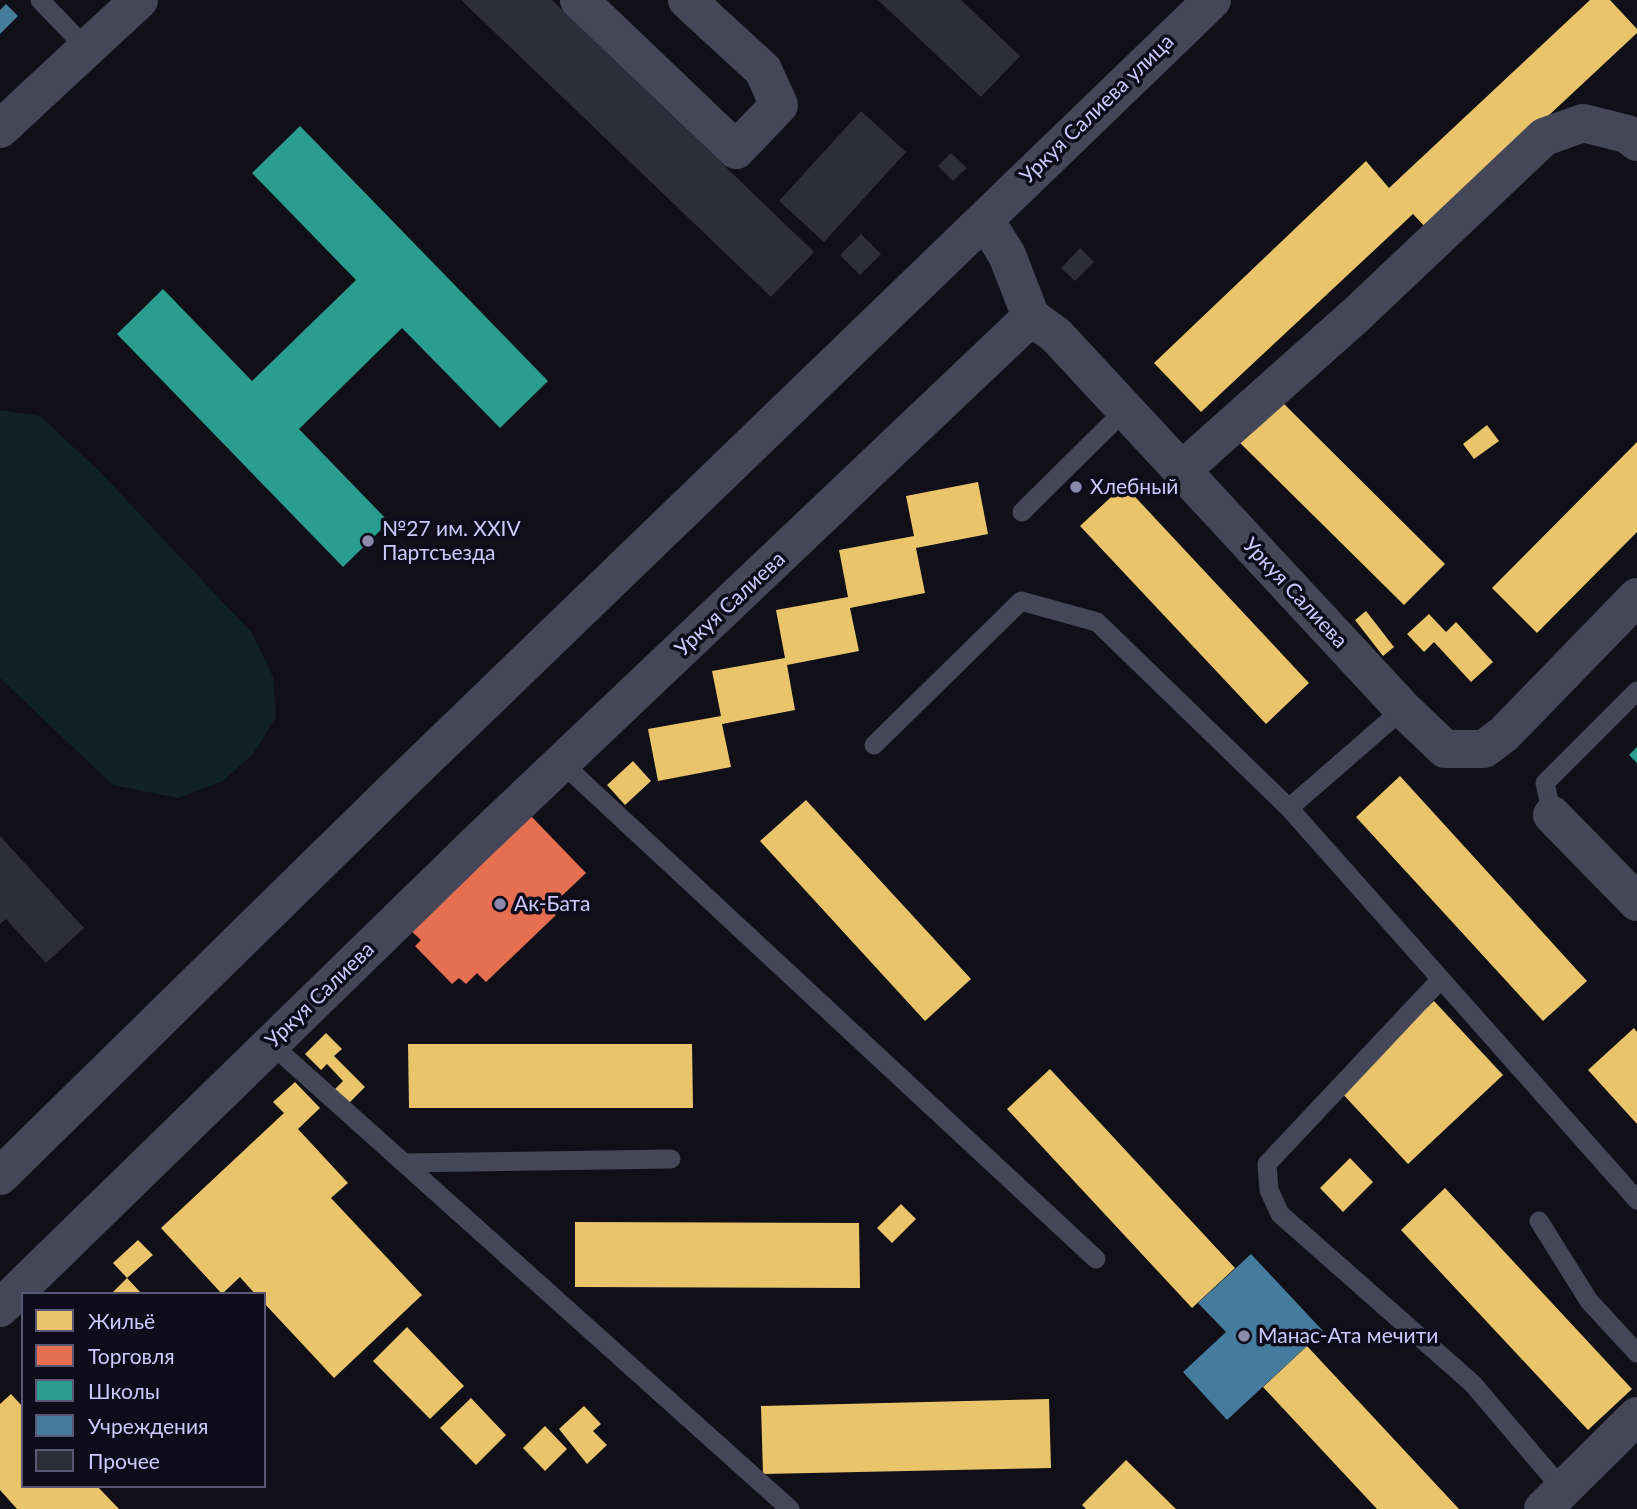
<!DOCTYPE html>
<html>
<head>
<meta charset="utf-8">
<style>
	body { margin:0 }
	#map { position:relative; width:1637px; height:1509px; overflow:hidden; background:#111018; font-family:Lato,sans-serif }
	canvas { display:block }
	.legend { position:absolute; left:21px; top:1292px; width:245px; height:196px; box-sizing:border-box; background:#0e0c1b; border:2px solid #5a5875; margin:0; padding:9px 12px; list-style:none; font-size:21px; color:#cccafb }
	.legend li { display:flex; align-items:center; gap:14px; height:35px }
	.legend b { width:35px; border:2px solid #5a5875 }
</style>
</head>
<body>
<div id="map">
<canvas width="1637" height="1509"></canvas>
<ul class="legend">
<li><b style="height:19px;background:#e9c46a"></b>Жильё</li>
<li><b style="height:19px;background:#e76f51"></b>Торговля</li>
<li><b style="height:19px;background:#2a9d8f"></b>Школы</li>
<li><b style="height:19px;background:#457b9d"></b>Учреждения</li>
<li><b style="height:19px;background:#2e2d3a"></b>Прочее</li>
</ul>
</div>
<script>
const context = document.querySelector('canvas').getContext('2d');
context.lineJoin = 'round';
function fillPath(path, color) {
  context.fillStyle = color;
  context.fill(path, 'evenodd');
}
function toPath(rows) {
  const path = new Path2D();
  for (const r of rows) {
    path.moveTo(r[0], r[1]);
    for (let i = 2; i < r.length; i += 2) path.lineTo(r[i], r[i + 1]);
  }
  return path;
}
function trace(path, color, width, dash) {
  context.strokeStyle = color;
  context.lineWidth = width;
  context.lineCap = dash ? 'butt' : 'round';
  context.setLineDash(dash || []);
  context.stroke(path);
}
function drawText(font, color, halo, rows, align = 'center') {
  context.font = font + ' Lato,sans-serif';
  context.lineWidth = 7;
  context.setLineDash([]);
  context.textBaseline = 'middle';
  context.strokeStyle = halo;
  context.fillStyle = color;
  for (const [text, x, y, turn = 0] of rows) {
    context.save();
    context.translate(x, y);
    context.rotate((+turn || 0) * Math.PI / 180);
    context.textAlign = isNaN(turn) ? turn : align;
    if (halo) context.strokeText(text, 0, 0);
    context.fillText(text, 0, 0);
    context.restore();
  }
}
const green = toPath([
	[0,410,40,416,99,471,252,633,273,677,276,717,253,754,223,781,178,798,113,785,0,678]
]);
const homes = toPath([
	[1590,0,1610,0,1637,29,1637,33,1427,229,1413,214,1201,412,1154,363,1366,161,1389,188],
	[1275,395,1445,564,1404,605,1234,437],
	[1487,425,1499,441,1474,459,1463,444],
	[1637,442,1637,532,1537,633,1492,588],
	[978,482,988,534,916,548,925,593,850,608,859,651,787,665,795,710,722,724,731,767,658,781,648,729,721,716,712,671,785,658,776,610,848,597,839,550,914,536,906,496],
	[1124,485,1309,683,1266,724,1080,526],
	[1366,611,1394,647,1383,656,1355,620],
	[1429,614,1446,632,1456,622,1493,662,1471,682,1434,642,1424,652,1407,634],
	[633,761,651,781,625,805,607,785],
	[1400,776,1587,981,1543,1021,1356,817],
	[806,800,971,979,925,1021,760,841],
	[1434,1001,1503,1075,1408,1164,1339,1090],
	[1634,1028,1637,1032,1637,1124,1588,1070],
	[326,1033,342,1049,334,1056,365,1087,348,1104,334,1090,343,1081,327,1064,321,1070,305,1054],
	[408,1044,692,1044,693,1108,409,1108],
	[1050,1069,1235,1268,1192,1308,1007,1109],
	[295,1082,320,1108,298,1129,348,1183,331,1198,422,1295,334,1378,264,1303,264,1294,255,1294,240,1277,222,1294,161,1228,284,1113,273,1102],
	[1350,1158,1373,1182,1343,1212,1320,1188],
	[1445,1188,1632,1389,1588,1430,1401,1230],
	[901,1204,916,1219,892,1243,877,1228],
	[575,1222,859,1223,860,1288,575,1287],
	[138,1240,153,1255,127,1278,142,1294,111,1294,127,1278,113,1263],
	[407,1327,464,1386,430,1419,373,1361],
	[1307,1346,1459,1509,1377,1509,1263,1387],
	[11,1394,23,1407,23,1486,97,1486,119,1509,17,1509,0,1490,0,1404],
	[471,1398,506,1435,476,1465,440,1428],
	[1049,1399,1051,1468,763,1474,761,1406],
	[584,1406,601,1424,593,1431,607,1445,587,1464,559,1429],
	[545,1426,567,1449,545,1471,523,1448],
	[1126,1460,1176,1509,1086,1509,1082,1505]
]);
const shops = toPath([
	[530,815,586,873,549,908,556,915,486,982,477,973,466,984,459,978,452,984,415,946,421,940,410,930]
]);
const schools = toPath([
	[300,126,548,381,500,428,402,328,299,429,389,522,343,567,117,334,163,289,252,381,356,280,252,173],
	[1637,747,1637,763,1629,755]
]);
const public = toPath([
	[6,4,18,16,0,34,0,10],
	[1251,1254,1323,1331,1227,1420,1183,1372,1226,1332,1198,1303]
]);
const building = toPath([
	[461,0,552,0,814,252,771,297],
	[878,0,961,0,1020,56,981,97],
	[861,111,906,152,824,242,779,201],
	[951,153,967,168,953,181,938,166],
	[861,234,881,254,860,275,840,255],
	[1080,248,1094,262,1075,281,1061,268],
	[0,836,84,928,46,963,6,919,0,924]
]);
const service = toPath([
	[40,0,87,49],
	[1022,512,1125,410],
	[874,745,1021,601,1097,622,1289,808,1403,709],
	[562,763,1096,1259],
	[1289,808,1637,1200],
	[1552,815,1545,783,1637,691],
	[1441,979,1267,1164,1269,1190,1280,1214,1473,1384,1563,1490],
	[270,1043,790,1509],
	[404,1163,671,1159],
	[1539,1221,1589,1301,1637,1353]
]);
const minor = toPath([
	[579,0,736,150,779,105,763,70,687,0],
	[0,129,139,0],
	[985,220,1007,255,1031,317],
	[1031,317,1056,335,1403,709,1445,749,1484,749,1504,734,1637,597],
	[1182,470,1356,315,1544,137,1583,123,1627,134,1637,142],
	[1552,815,1637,902],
	[0,1176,405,779,1212,0],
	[0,1308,480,840,1031,317],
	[1543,1509,1637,1416]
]);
const markers = [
	[1076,487,7,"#8b89ac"],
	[368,541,7,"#8b89ac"],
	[500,904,7,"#8b89ac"],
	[1244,1336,7,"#8b89ac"]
];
const streetNames = [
	["Уркуя Салиева улица",1097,109,-44],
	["Уркуя Салиева",1295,593,47],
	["Уркуя Салиева",730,604,-43],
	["Уркуя Салиева",320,995,-44]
];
const poiNames = [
	["Хлебный",1090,487],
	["№27 им. XXIV",382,529],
	["Партсъезда",382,553],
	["Ак-Бата",514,904],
	["Манас-Ата мечити",1258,1336]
];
fillPath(green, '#102221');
fillPath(homes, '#e9c46a');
fillPath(shops, '#e76f51');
fillPath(schools, '#2a9d8f');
fillPath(public, '#457b9d');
fillPath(building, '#2e2d3a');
trace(service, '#454658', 19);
trace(minor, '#454658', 38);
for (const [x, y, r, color] of markers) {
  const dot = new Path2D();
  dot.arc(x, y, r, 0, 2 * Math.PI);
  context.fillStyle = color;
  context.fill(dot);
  trace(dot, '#0e0c1b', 2.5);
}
drawText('21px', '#cccafb', '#0e0c1b', streetNames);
drawText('21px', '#cccafb', '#0e0c1b', poiNames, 'left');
</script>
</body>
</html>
